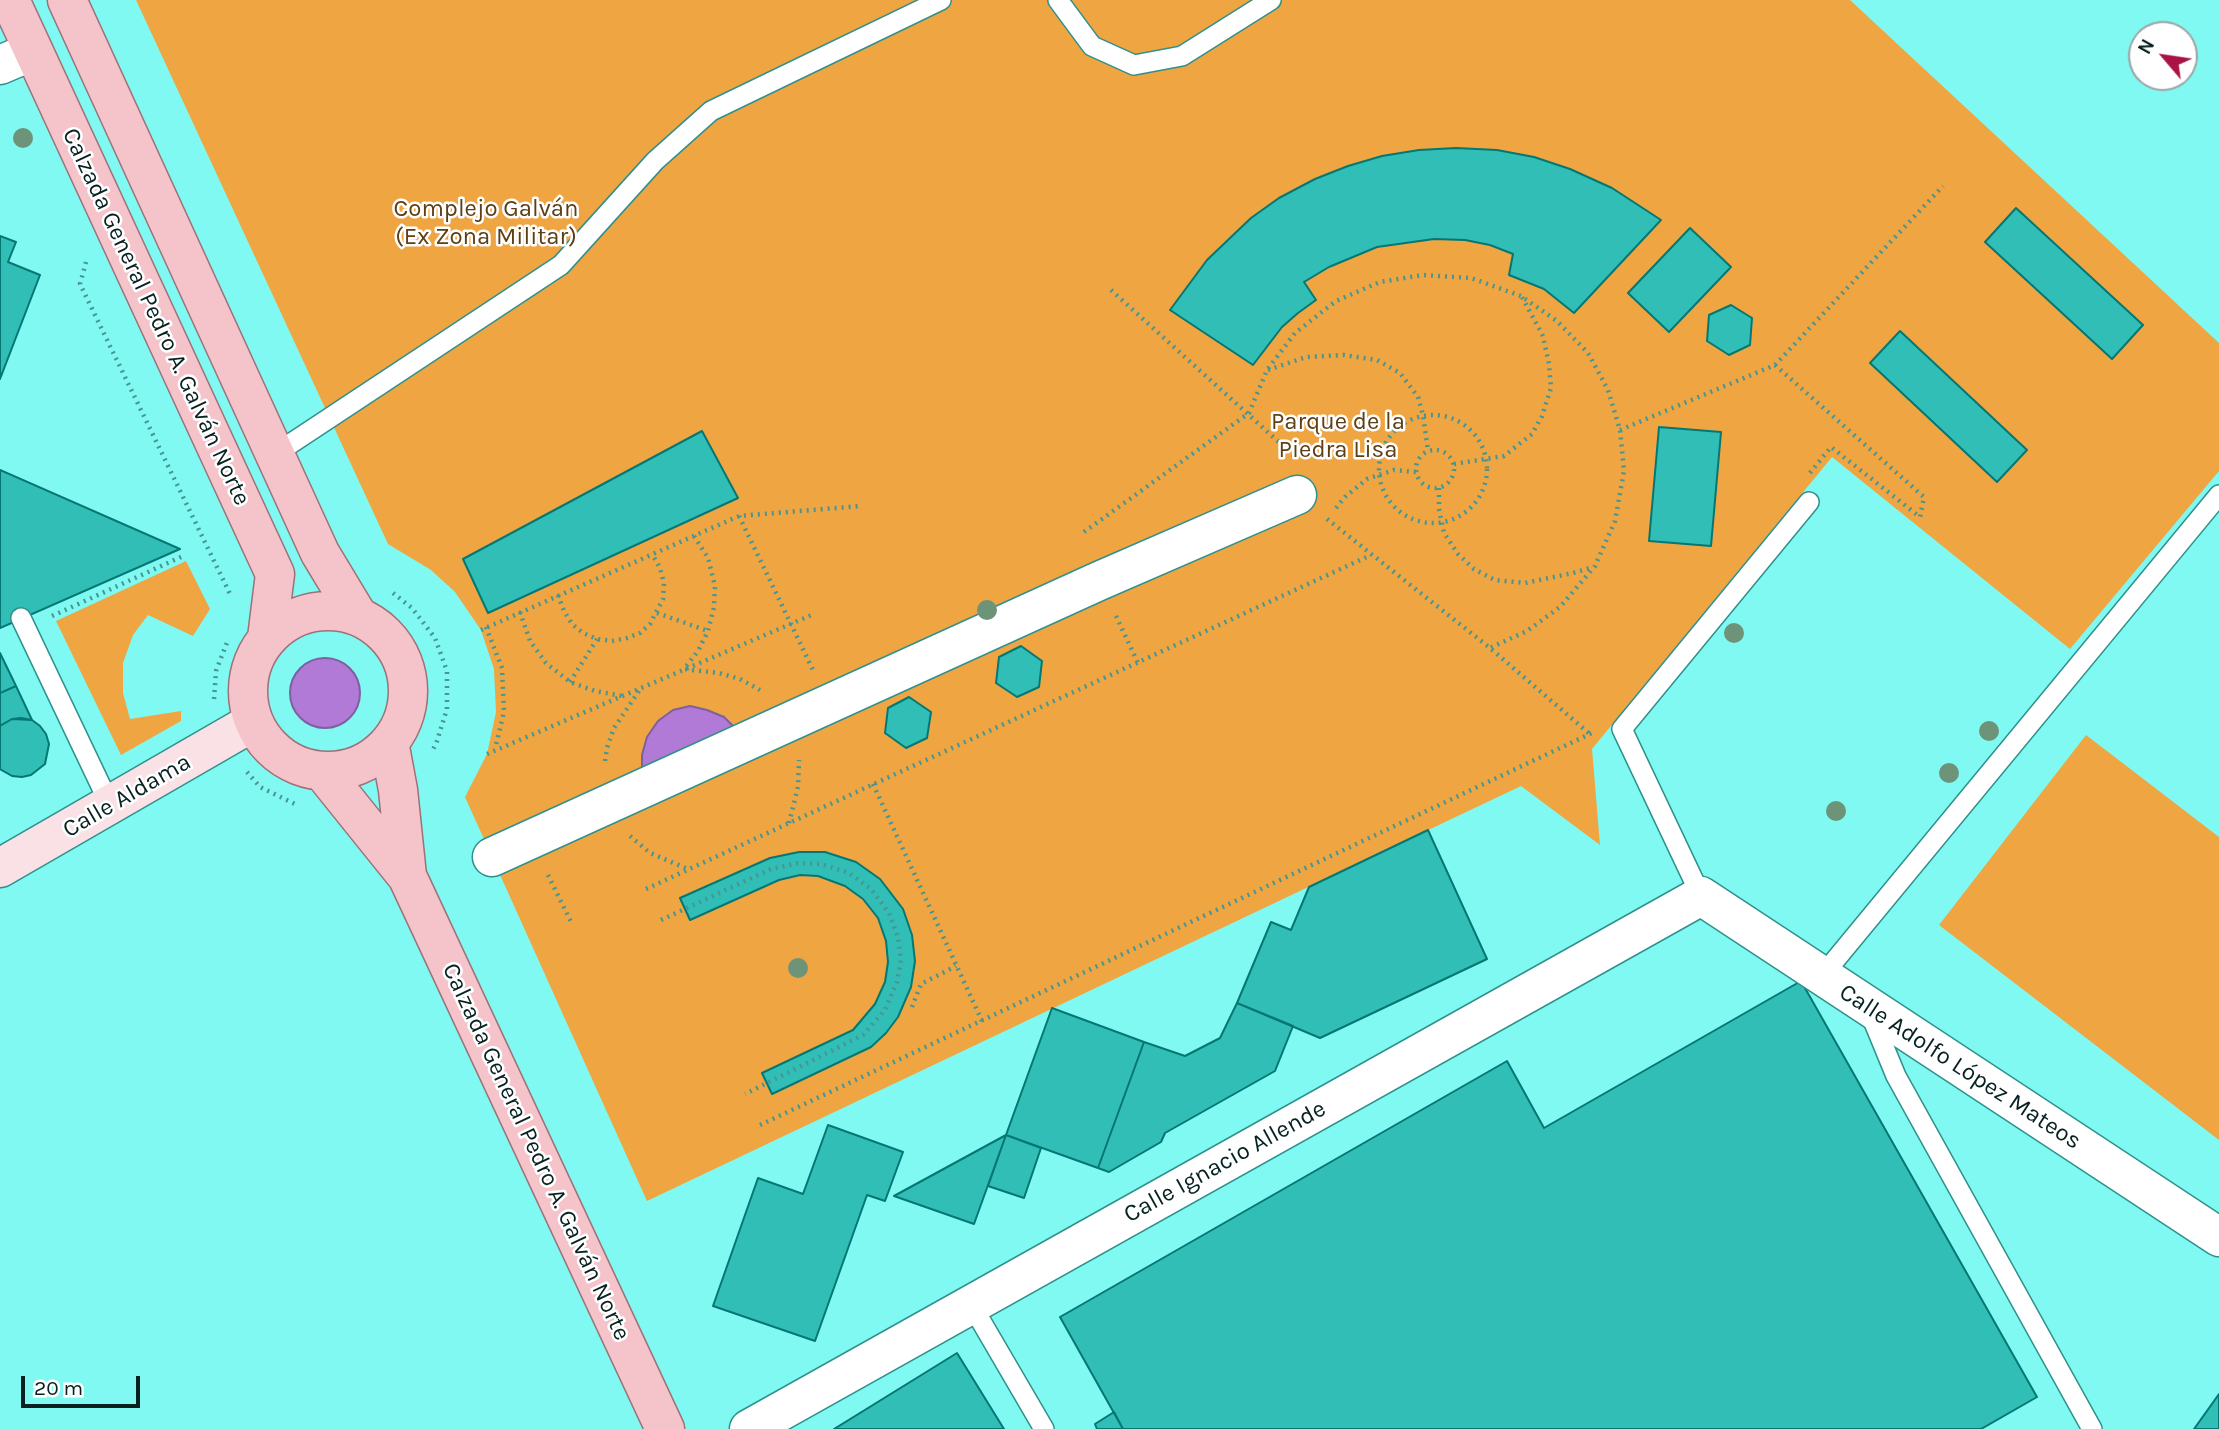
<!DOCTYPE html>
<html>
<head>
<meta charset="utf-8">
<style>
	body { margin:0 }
	#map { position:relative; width:2219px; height:1429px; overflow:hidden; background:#80f9f2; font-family:Karla,sans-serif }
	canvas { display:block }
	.north { position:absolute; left:2128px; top:21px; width:70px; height:70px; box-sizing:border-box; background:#fff; border:2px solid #9ba6a6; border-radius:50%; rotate:299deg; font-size:19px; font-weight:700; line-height:28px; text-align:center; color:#062120 }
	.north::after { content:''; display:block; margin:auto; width:24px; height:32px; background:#a91445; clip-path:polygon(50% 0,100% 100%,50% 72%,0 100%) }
	.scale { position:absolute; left:21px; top:1376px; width:119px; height:32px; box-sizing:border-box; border:4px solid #062120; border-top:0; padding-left:9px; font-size:21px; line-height:24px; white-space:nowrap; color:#062120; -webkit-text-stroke:5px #fff; paint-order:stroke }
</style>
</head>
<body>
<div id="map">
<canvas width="2219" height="1429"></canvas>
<div class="north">N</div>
<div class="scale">20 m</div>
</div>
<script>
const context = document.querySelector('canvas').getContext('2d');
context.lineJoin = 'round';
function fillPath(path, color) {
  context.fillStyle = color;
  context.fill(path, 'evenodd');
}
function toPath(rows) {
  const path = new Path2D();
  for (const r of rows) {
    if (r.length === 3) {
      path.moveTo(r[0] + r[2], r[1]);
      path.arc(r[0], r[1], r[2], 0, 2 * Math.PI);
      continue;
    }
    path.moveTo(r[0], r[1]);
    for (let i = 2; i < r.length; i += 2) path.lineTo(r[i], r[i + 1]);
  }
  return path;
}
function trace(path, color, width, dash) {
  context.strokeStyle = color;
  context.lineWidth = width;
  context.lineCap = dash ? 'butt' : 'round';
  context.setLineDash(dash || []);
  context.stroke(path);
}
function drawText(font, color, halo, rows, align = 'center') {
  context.font = font + ' Karla,sans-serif';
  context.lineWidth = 5;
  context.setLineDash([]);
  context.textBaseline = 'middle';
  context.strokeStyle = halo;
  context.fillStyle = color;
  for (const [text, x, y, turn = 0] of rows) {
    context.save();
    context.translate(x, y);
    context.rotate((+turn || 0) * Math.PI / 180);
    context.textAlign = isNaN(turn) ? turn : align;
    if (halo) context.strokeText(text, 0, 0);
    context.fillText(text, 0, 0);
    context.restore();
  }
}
const green = toPath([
	[136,0,1850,0,2219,343,2219,471,2070,649,1832,457,1592,749,1600,845,1521,786,647,1201,465,797,487,754,496,712,494,669,481,630,455,592,431,570,388,544],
	[186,561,210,609,193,636,148,615,133,635,123,663,123,693,130,719,181,711,181,721,121,755,56,621],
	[2086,735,2219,837,2219,1140,1939,925]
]);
const water = toPath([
	[325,693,35],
	[690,706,707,710,724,717,736,729,642,770,642,755,647,737,658,721,673,710,690,706]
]);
const building = toPath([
	[1456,148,1497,150,1534,157,1570,169,1612,188,1661,220,1574,313,1544,289,1509,275,1513,254,1490,245,1465,240,1434,239,1377,247,1329,267,1304,282,1316,300,1298,313,1282,327,1253,365,1170,310,1207,260,1251,218,1279,198,1315,179,1348,166,1382,156,1419,150,1456,148],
	[2016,208,2143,325,2112,359,1985,242,2016,208],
	[1690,228,1731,267,1669,332,1628,293,1690,228],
	[0,236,16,242,8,262,40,275,0,379,0,236],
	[1731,305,1752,318,1750,345,1729,355,1707,341,1709,315,1731,305],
	[1900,331,2027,450,1997,482,1870,363,1900,331],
	[1659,427,1721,432,1711,546,1649,541,1659,427],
	[702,431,738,498,488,613,463,559,702,431],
	[0,470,180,549,0,628,0,470],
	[1021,646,1042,661,1039,687,1017,697,996,683,999,657,1021,646],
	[0,653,16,686,0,693,0,653],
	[16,686,32,720,12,719,0,726,0,693,16,686],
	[909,697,931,712,927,738,906,748,885,733,888,708,909,697],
	[21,718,32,720,40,726,46,734,49,744,45,764,31,775,22,777,12,776,0,769,0,726,12,719,21,718],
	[1428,830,1487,959,1320,1038,1237,1003,1271,922,1291,930,1309,887,1428,830],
	[799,852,825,852,856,862,880,879,903,909,912,935,915,961,911,987,898,1017,886,1033,871,1047,772,1094,762,1073,853,1030,875,1004,885,982,888,962,886,941,878,918,863,899,845,886,818,876,800,875,779,880,690,920,680,898,770,858,799,852],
	[1801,981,2037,1397,1981,1429,1123,1429,1060,1317,1507,1061,1544,1128,1801,981],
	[1237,1003,1293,1026,1275,1071,1165,1133,1161,1142,1109,1172,1098,1168,1144,1042,1185,1056,1220,1038,1237,1003],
	[1052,1008,1144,1042,1098,1168,1006,1135,1052,1008],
	[828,1125,903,1152,885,1201,867,1195,815,1341,713,1306,758,1178,803,1194,828,1125],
	[1006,1135,974,1224,894,1196,1006,1135],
	[1006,1135,1041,1148,1024,1198,988,1186,1006,1135],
	[957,1353,1004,1429,834,1429,957,1353],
	[2219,1394,2219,1429,2194,1429,2219,1394],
	[1114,1412,1123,1429,1097,1429,1095,1424,1114,1412]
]);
const path = toPath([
	[86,262,80,284,231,596],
	[1111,290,1293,455],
	[1775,365,1924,497,1920,517,1831,447,1809,474],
	[1268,370,1306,357,1344,355,1377,360,1400,373,1418,397,1423,415,1428,451],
	[1433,469,54],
	[1620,430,1775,365,1943,186],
	[1435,469,19],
	[1454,464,1504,456,1532,434,1542,416,1551,388,1549,364,1543,336,1522,297],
	[1439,488,1439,509,1444,533,1458,554,1474,569,1495,580,1525,583,1573,573,1593,567],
	[1336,508,1345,497,1367,479,1394,470,1416,472],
	[739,516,813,670],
	[1327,519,1490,648,1591,735],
	[1084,532,1249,413,1267,370,1295,333,1336,301,1380,282,1423,275,1471,278,1521,296,1557,321,1588,353,1608,390,1620,430,1624,471,1615,521,1595,566,1560,607,1527,631,1490,648],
	[694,536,708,558,715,586,714,607,708,631,698,651,684,669,719,673,740,679,760,690],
	[393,593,412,608,435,638,447,671,447,709,436,744,432,751],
	[558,595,564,611,572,624,583,633,597,639,612,641,627,638,640,633,650,624,663,599,664,583,660,568,652,554],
	[520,612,530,641,546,663,570,682,595,691,622,696],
	[657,613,708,631],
	[52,616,183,556],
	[1116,616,1138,663],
	[486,627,502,668,504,712,495,749],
	[481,630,739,516,861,506],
	[570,682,597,639],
	[214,699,216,671,228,640],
	[487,754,814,614],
	[605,761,607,748,614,728,641,688],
	[247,772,260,787,297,805],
	[873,784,982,1021],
	[789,823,798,787,799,760],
	[630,836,650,853,688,869],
	[548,875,572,924],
	[646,889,1371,555],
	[661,920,771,869,798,863,821,864,849,873,871,889,889,913,898,937,901,960,897,982,885,1010,863,1035,745,1094],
	[912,1007,921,984,956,966],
	[760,1125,1592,733]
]);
const lane = toPath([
	[1058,0,1092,46,1134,65,1182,56,1271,0],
	[275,454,561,265,655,161,711,111,941,0],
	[21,618,110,805],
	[1701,896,1622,729,1809,502],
	[1822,976,2219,495],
	[1870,1013,1896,1076,2092,1429],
	[971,1304,1044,1429]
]);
const street = toPath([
	[0,65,33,51],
	[492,857,1099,581,1297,495],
	[749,1429,1701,896,2219,1237]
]);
const secondary = toPath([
	[0,868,253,722]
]);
const primary = toPath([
	[10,0,275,574,267,638],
	[67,0,320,553,358,616],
	[328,691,80],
	[390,747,398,790,407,876,665,1429],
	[323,772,405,874]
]);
const trees = [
	[23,138],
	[987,610],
	[1734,633],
	[1989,731],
	[1949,773],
	[1836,811],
	[798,968]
];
const parkNames = [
	["Complejo Galván",486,209],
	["(Ex Zona Militar)",486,237],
	["Parque de la",1338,422],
	["Piedra Lisa",1338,450]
];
const streetNames = [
	["Calzada General Pedro A. Galván Norte",156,317,65],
	["Calle Aldama",127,796,-30],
	["Calle Adolfo López Mateos",1960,1067,33],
	["Calzada General Pedro A. Galván Norte",536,1152,65],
	["Calle Ignacio Allende",1225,1162,-29]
];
fillPath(green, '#efa542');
fillPath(water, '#b17ad6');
trace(water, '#7e5f9f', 2);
fillPath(building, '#31beb7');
trace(building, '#057773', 2);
trace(lane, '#30908c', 22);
trace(street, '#30908c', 41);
trace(secondary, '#30908c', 41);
trace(primary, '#9d7178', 41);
trace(path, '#489591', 4.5, [2, 5]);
trace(lane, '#fff', 19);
trace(street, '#fff', 38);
trace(secondary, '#fae1e5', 38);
trace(primary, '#f5c4cb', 38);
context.fillStyle = '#6d9379';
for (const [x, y] of trees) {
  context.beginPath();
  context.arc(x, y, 10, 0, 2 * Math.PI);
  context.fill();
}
drawText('24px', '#5d3f16', '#fff', parkNames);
drawText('24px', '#062120', '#fff', streetNames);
</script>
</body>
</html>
